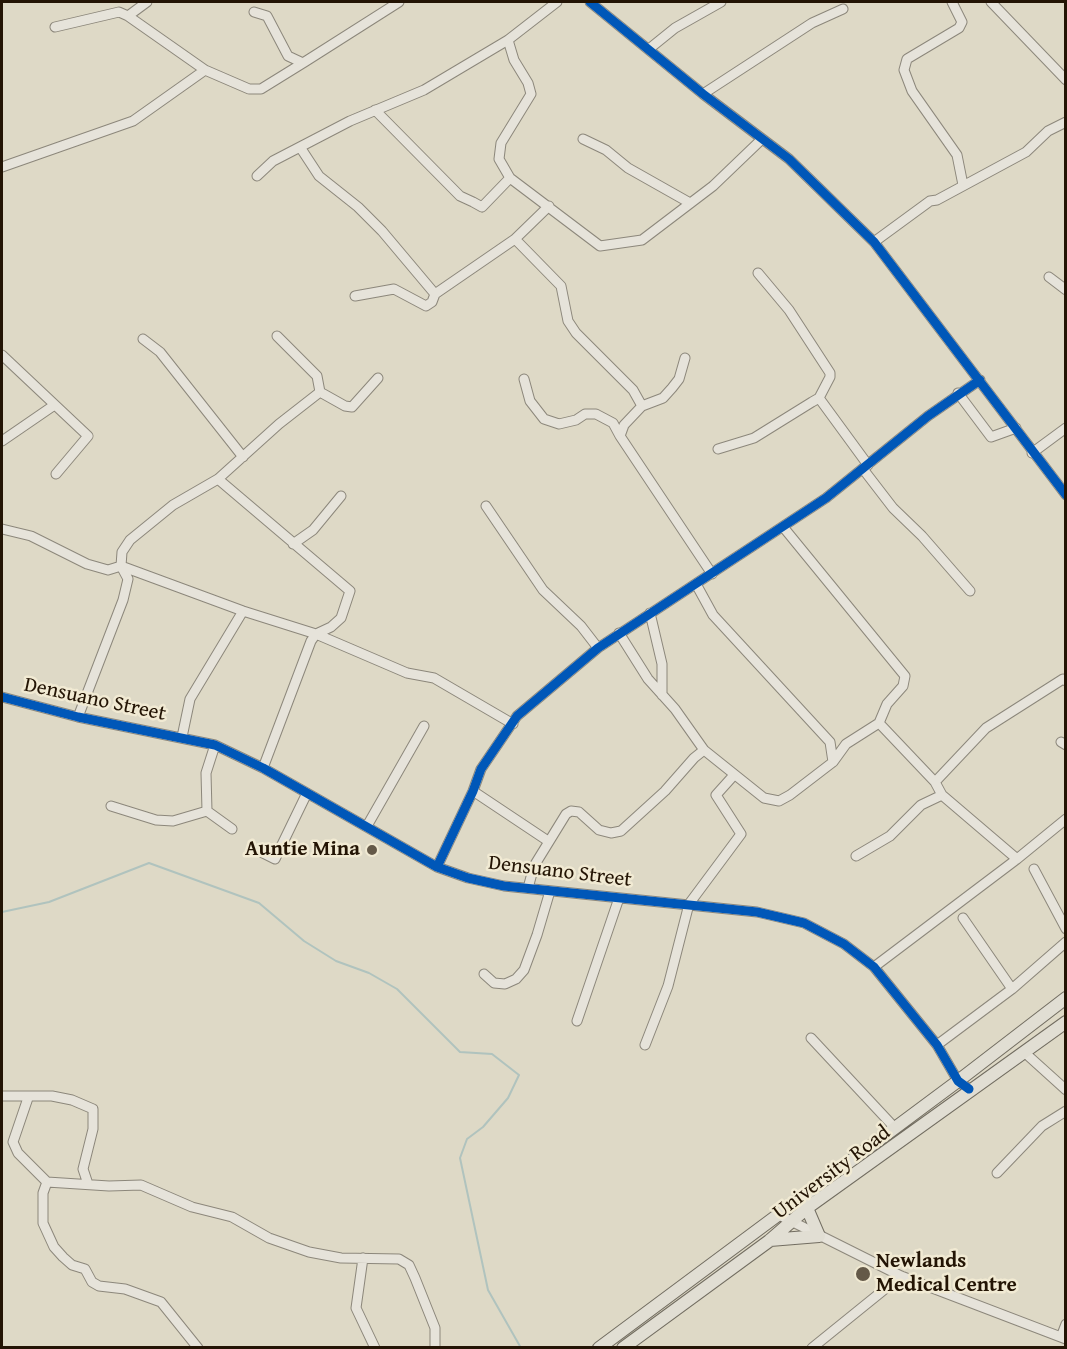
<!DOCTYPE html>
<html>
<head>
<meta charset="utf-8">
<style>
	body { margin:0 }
	#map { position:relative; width:1067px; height:1349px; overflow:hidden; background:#ded9c6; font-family:"Gentium Book Plus",serif }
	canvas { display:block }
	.frame { position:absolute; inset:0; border:3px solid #231404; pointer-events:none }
</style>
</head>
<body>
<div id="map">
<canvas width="1067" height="1349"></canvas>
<div class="frame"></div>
</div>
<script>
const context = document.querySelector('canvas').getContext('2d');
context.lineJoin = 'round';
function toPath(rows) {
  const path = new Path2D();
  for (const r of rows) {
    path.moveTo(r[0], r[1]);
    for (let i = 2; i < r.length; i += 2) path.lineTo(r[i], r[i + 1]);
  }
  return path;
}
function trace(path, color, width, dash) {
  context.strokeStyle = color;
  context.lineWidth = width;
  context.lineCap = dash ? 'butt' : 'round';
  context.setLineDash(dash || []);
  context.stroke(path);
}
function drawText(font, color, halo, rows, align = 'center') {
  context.font = font + ' "Gentium Book Plus",serif';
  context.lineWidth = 5;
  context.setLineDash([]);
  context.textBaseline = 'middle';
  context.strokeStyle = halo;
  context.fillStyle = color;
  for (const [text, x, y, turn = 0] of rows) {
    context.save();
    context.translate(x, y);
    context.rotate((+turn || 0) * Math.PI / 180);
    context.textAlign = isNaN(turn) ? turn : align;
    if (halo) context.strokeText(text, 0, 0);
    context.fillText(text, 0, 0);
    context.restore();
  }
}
const stream = toPath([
	[2,912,49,902,149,863,259,903,304,941,336,961,369,973,397,989,460,1052,492,1054,519,1075,508,1098,483,1127,467,1139,460,1158,488,1290,521,1348]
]);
const minor = toPath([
	[590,2,703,94,789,159,874,242,1066,495],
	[952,2,962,22,959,28,907,59,904,70,912,91,957,155,963,185],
	[991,2,1066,80],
	[254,12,267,16,288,56,303,63,399,2],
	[128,16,147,2],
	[55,27,119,12,128,16,205,70,249,89,261,89,303,63],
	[508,40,514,60,528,83,531,94,501,143,499,159,510,178,600,246,642,240,713,186,762,139],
	[649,49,675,28,721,2],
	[703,94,812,23,843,9],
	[375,110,460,196,473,202,482,207,510,178],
	[583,139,606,150,628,168,690,203],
	[300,147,319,176,358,207,382,231,435,294],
	[2,167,133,121,205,70],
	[257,176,273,161,350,121,424,90,508,40,557,2],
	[515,239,561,286,568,321,576,333,633,390,642,406],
	[874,242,930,201,937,200,1026,152,1048,131,1066,122],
	[1049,277,1066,290],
	[355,296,394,289,426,306,432,302,435,294,515,239,549,206],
	[277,336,317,376,320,392],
	[143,339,160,352,243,457],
	[2,355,88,436,56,474],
	[685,358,679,379,672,388,663,398,642,406,624,425,620,436,712,574],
	[524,379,530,401,544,419,559,424,576,420,585,414,596,414,613,423,620,436],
	[320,392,345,406,352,407,378,378],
	[958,393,991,437,1016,428],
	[819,398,868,465],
	[2,441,53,406],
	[718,449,754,438,812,402,819,398,830,377,830,373,789,310,758,273],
	[1032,453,1066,428],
	[863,469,893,508,922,536,970,591],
	[218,479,350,591,341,618,331,627,316,634,311,641,263,768],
	[486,506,543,590,581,626,598,648],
	[2,529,31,536,87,564,108,570,121,566,243,611,316,634,407,673,434,678,513,724],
	[293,544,313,530,341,496],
	[696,584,713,615,830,742,833,762],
	[650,613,662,664,662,695],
	[619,633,648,679,675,709,704,750,764,798,779,801,790,795,833,762,846,744,879,723,887,704,903,686,905,676,784,528],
	[2,697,78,717,215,745,263,768,437,867,468,878,504,886,757,912,804,923,844,944,874,967,937,1045,958,1081,969,1089],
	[78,717,123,600,128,579,121,566,122,552,130,540,173,505,218,479,279,424,320,392],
	[879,723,935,782,942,795,1017,859,1066,819],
	[182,737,190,699,243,611],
	[1061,742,1066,745],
	[935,782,986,728,1063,679,1066,681],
	[473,791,548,841],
	[111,806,156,820,173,821,207,811,232,829],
	[207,811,206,773,215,745],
	[367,826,424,726],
	[261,852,275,859,307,793],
	[856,856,890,836,921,805,942,795],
	[437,867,473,791,481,769,517,716,598,648,826,498,928,416,980,380],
	[1034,869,1066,929],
	[528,888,534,866,566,814,571,811,579,812,599,830,611,833,621,831,665,791,694,758,704,750],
	[963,918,1012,989],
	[874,967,1017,859],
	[484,974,494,983,505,984,516,979,524,970,537,935,550,891],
	[577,1021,619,898],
	[811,1038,894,1127],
	[645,1045,668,986,689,904,741,834,716,795,734,775],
	[937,1045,1012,989,1066,942],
	[1024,1052,1066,1090],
	[2,1096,52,1096,72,1100,93,1109,93,1129,83,1169,88,1184],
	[28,1098,13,1142,18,1153,47,1182,109,1186,141,1185,192,1207,232,1217,269,1238,309,1252,341,1258,399,1259,409,1265,415,1278,435,1328,435,1348],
	[997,1173,1042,1126,1066,1111],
	[47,1182,43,1193,43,1223,54,1247,63,1257,72,1265,85,1269,92,1282,99,1286,125,1289,161,1302,198,1348],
	[777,1214,901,1276,1066,1339],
	[363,1258,356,1308,375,1348],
	[1061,1337,1066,1324],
	[812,1348,901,1276]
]);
const highway = toPath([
	[770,1240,819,1236,807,1208],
	[599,1348,958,1081,1066,998],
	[623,1348,769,1241,807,1208,1066,1022]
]);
const cycleway = toPath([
	[590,2,703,94,789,159,874,242,1066,495],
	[2,697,78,717,215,745,263,768,437,867,468,878,504,886,757,912,804,923,844,944,874,967,937,1045,958,1081,969,1089],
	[437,867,473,791,481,769,517,716,598,648,826,498,928,416,980,380]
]);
const markers = [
	[372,850,6,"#645948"],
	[863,1274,8,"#645948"]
];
const streetNames = [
	["Densuano Street",95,700,12],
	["Densuano Street",560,872,7],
	["University Road",832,1173,-37]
];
const poiNames = [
	["Auntie Mina",360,850],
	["Newlands",876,1262,"left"],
	["Medical Centre",876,1286,"left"]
];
trace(stream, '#b0c3be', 2);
trace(minor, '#8c877b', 11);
trace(highway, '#726d61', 14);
trace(minor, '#e6e3da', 9);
trace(highway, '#e1ded3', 12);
trace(cycleway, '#0057b8', 9);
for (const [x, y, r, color] of markers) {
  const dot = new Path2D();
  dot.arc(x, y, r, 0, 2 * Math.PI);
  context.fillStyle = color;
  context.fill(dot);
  trace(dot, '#f1ead3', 2);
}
drawText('21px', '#231404', '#f1ead3', streetNames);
drawText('bold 21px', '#231404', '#f1ead3', poiNames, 'right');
</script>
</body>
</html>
